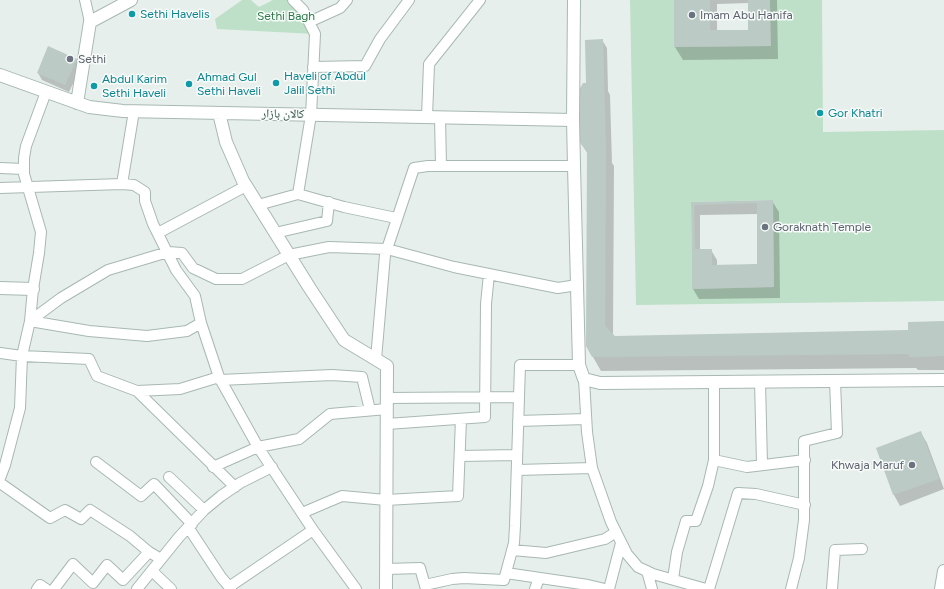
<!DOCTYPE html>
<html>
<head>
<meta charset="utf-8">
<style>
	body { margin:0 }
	canvas { display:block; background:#e6efeb }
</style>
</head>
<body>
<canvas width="944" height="589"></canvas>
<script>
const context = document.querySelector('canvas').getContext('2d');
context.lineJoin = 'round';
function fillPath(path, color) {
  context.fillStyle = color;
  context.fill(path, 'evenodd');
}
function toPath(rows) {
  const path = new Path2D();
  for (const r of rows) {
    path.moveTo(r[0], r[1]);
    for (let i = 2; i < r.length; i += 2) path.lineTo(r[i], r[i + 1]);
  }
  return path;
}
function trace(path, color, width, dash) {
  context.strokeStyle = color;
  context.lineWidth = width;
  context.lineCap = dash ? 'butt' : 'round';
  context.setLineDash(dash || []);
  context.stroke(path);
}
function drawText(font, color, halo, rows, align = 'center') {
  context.font = font + ' Figtree,"Noto Naskh Arabic",sans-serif';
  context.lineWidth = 3;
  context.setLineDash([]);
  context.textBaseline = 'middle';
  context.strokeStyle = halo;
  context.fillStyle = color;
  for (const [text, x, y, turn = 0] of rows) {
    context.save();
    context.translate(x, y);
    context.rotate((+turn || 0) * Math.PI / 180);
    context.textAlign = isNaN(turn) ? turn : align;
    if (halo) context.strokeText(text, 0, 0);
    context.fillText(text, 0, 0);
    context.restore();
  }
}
const green = toPath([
	[242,0,251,0,259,7,273,0,293,0,315,34,217,29,215,19],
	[630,0,674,0,675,47,770,46,770,0,822,0,823,132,944,130,944,301,636,305],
	[773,200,774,287,692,289,691,202]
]);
const shadow = toPath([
	[675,0,777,0,778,59,683,60,675,47],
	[749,3,750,31,717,31,717,4],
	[602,40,607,48,608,91,610,95,612,163,614,166,613,335,615,337,909,331,944,322,944,370,918,370,916,368,601,371,593,357,588,154,578,139,587,84],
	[76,59,81,67,69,92,42,80,38,73],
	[772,201,779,212,780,298,699,299,693,289,692,203],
	[758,214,758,265,717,266,717,260,711,250,700,250,700,215],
	[921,433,927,443,944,489,900,506,894,495,877,449]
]);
const building = toPath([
	[674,0,710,0,710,30,748,30,748,0,770,0,771,46,674,47],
	[603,39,606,151,605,326,615,336,908,330,908,322,944,321,944,356,909,357,909,354,592,357,586,346,587,151,577,139,576,95,583,83,586,83,585,40],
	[48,46,77,59,65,85,37,73],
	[773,200,774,287,692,289,691,202],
	[757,203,757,264,712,265,712,249,695,249,694,205],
	[921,431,939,479,893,495,876,448]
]);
const service = toPath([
	[85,0,90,22],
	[293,0,303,10,315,34,311,115,298,194,344,207,396,218],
	[309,22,340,8,347,0],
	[313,67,365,66,380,39,409,0],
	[427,117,429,64,480,0],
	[440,117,441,166],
	[0,168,24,169],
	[122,184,134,111],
	[0,188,122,184,134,185,145,192,145,201,153,224,176,270,195,296,201,323,219,377,258,447,313,530,356,589],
	[258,205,298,194],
	[158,233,246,186],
	[275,233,327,221,329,202],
	[30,321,61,298,108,270,168,252,182,253,193,268,216,279,242,279,289,255,329,247,387,249,454,267,558,288,577,285],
	[30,321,89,331,147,336,187,331,201,323],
	[0,353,22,356,89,359,97,376,137,391,180,389,219,377],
	[376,359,385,255,414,168,428,166,574,166],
	[584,379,587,432,592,468,611,522,627,554,638,567,653,574,706,589],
	[220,380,332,375,362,377,370,410],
	[760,381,762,465],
	[714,382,714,460],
	[137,391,235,487],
	[387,398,519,397],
	[518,421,586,419],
	[387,424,485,417,486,304,489,274],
	[460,456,517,455],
	[96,462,141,496,154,484,192,524],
	[213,467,258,447,299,439,330,414,387,409],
	[517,470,592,468],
	[169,477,204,510],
	[0,478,5,465,20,408,22,356,30,321,33,289,39,253,41,232,24,174,24,158,26,146,46,92],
	[0,483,50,518,65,510,81,519,90,510,130,536,149,552],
	[302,513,342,496,386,500,458,496,461,419],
	[188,527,221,577,231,589],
	[512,550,546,553,605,539,616,532],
	[386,569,420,568,426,589],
	[152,571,171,589],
	[647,571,652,589],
	[506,573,588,585,605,589],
	[673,579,677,552,686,521,696,521,708,486,714,460,747,467,805,460],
	[425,585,452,579,464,578,504,580,514,543,515,526,520,365,579,365],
	[229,587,313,530],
	[37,589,40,585,46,589],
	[54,589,73,564,93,583,107,565,123,580,149,552,161,559],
	[137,589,179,537,204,510,221,496,240,483,272,467],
	[535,589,539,578],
	[609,589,621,543],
	[709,589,738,493,756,494,805,505],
	[791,589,799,558,804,520,804,441,837,433,835,381],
	[832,589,835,550,862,549]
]);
const minor = toPath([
	[0,75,89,107,123,111,573,120],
	[77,103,90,22,131,0],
	[219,113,226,142,243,181,309,287,344,340,387,366,386,589],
	[0,288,33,289],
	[941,589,944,571]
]);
const tertiary = toPath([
	[574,0,573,120,574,166,579,365,584,379,600,383,944,380]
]);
const markers = [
	[132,14,4,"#0f9aa8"],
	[692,15,4,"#6b7280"],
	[70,59,4,"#6b7280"],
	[276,83,4,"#0f9aa8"],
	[189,84,4,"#0f9aa8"],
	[94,86,4,"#0f9aa8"],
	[820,113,4,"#0f9aa8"],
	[765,227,4,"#6b7280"],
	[912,465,4,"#6b7280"]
];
const cultureNames = [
	["Sethi Havelis",140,14],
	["Haveli of Abdul",284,76],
	["Jalil Sethi",284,90],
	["Ahmad Gul",197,77],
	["Sethi Haveli",197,91],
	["Abdul Karim",102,79],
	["Sethi Haveli",102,93],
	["Gor Khatri",828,113]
];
const worshipNames = [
	["Imam Abu Hanifa",700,15],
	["Sethi",78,59],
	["Goraknath Temple",773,227],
	["Khwaja Maruf",904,465,"right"]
];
const parkNames = [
	["Sethi Bagh",286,16]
];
const streetNames = [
	["کالان بازار",283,114,1]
];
fillPath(green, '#bfe0c8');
fillPath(shadow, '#0003');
fillPath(building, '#bbcac4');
trace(service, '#a8b8b2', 12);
trace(minor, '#a8b8b2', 14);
trace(tertiary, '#a8b8b2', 14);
trace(service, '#fff', 10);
trace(minor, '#fff', 12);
trace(tertiary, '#fff', 12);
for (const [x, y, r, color] of markers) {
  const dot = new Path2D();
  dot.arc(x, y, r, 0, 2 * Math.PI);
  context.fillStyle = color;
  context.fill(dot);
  trace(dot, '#f7fbf9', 1.5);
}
drawText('12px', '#0d838f', '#f7fbf9', cultureNames, 'left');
drawText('12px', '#5b616d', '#f7fbf9', worshipNames, 'left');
drawText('12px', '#2d7a4b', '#f7fbf9', parkNames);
drawText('12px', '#24423a', '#f7fbf9', streetNames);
</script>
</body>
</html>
